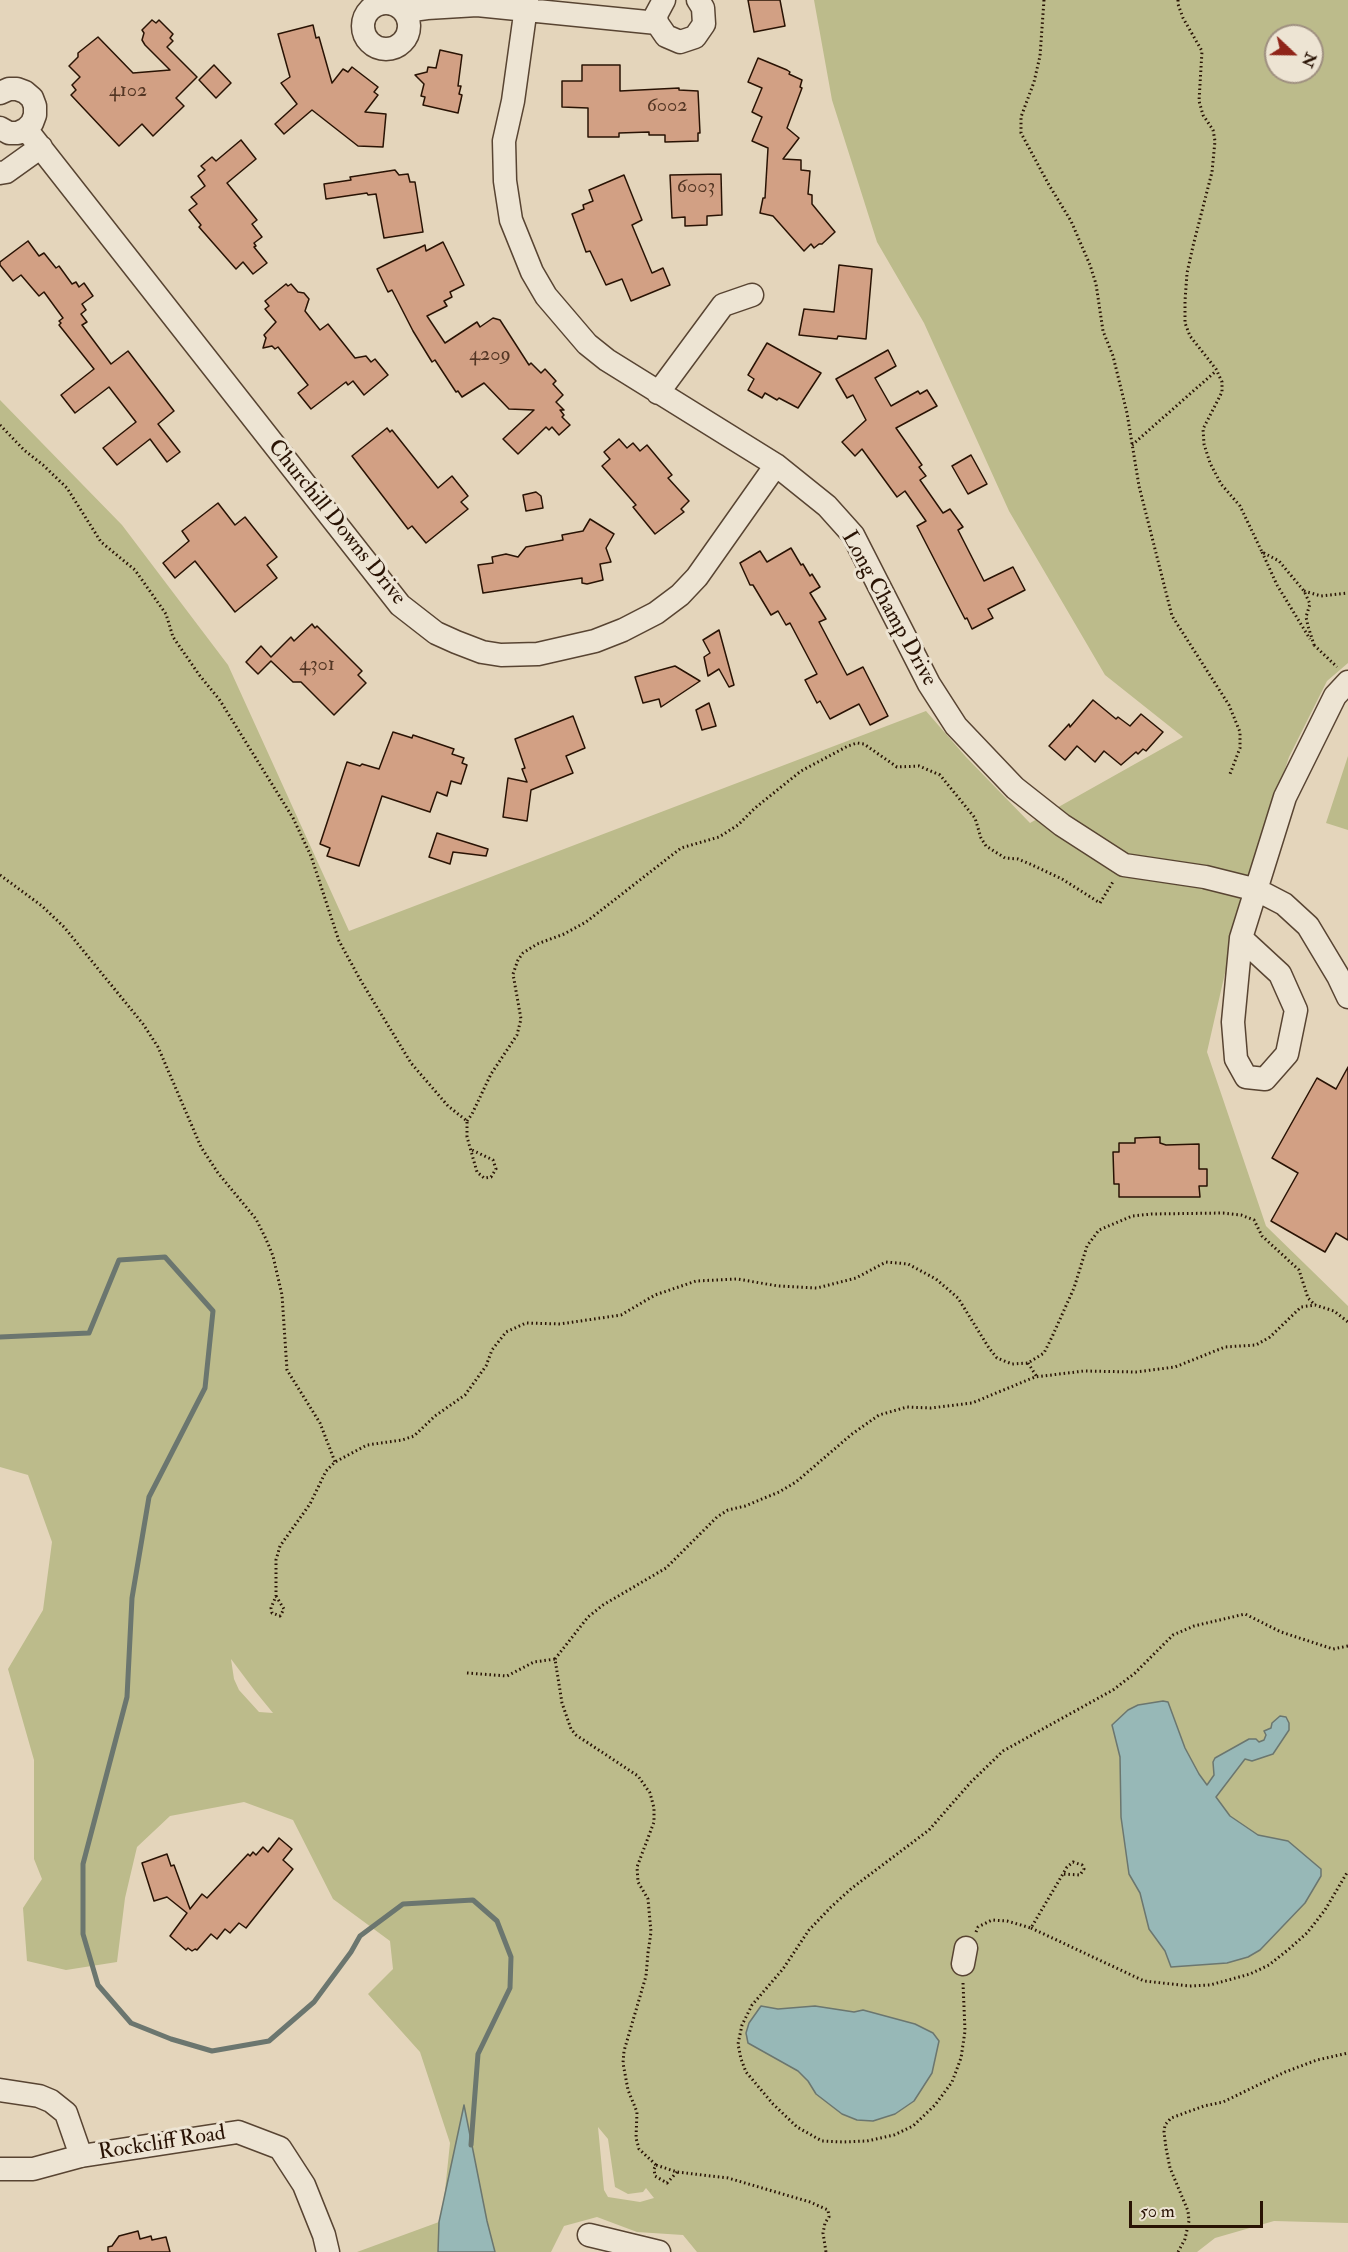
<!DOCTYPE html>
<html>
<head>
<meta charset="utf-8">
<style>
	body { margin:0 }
	#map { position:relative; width:1348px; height:2252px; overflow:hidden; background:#e4d5bb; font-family:"IM FELL Double Pica",serif }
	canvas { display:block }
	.north { position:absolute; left:1264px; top:24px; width:60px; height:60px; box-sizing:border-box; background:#ede4d3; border:2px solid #9f9080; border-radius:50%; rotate:112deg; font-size:16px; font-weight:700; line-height:24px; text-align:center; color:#291304 }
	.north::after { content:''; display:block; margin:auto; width:21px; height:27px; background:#8f2418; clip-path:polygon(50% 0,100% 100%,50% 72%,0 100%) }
	.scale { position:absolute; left:1129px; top:2201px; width:134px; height:27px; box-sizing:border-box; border:3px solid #291304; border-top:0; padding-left:8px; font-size:18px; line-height:21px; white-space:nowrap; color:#291304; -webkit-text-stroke:4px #ede4d3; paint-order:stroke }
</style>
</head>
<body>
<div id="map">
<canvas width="1348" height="2252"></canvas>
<div class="north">N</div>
<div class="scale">50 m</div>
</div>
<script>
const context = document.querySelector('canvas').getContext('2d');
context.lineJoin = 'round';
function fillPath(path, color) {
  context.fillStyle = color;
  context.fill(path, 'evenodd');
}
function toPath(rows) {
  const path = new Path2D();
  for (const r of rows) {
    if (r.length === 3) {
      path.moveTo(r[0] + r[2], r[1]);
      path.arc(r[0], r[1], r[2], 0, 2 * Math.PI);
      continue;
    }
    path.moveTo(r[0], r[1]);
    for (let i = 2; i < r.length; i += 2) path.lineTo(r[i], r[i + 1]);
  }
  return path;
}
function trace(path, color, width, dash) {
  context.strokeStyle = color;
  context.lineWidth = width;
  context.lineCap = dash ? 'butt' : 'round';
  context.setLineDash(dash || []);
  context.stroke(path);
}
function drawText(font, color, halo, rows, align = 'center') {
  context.font = font + ' "IM FELL Double Pica",serif';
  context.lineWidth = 6;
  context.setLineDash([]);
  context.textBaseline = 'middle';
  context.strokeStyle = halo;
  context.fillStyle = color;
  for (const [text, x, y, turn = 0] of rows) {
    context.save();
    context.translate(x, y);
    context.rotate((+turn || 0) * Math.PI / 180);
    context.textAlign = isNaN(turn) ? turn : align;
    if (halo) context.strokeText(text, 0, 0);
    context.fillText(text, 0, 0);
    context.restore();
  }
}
const green = toPath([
	[814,0,1348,0,1348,663,1327,681,1289,757,1243,894,1207,1052,1266,1226,1348,1306,1348,2223,1274,2221,1215,2238,1197,2252,697,2252,683,2235,637,2232,597,2217,564,2226,551,2252,444,2252,443,2210,450,2143,420,2052,368,1994,393,1969,390,1941,333,1899,293,1820,244,1802,170,1816,137,1847,125,1898,117,1962,66,1970,27,1961,23,1908,42,1879,34,1859,34,1760,8,1669,43,1610,52,1542,28,1475,0,1467,0,400,122,525,228,665,349,931,926,711,966,757,1030,823,1183,737,1105,675,1009,511,924,323,877,242,832,100],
	[1276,36,1312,36,1312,72,1276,72],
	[231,1659,255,1691,273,1713,259,1712,239,1690,234,1679],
	[598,2127,608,2139,615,2187,628,2194,643,2192,646,2188,654,2198,640,2202,608,2197,604,2190],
	[1348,756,1348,830,1326,823],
	[439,2222,438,2252,357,2252]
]);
const water = toPath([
	[1163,1701,1168,1702,1185,1748,1199,1774,1207,1785,1214,1775,1213,1762,1215,1758,1249,1739,1256,1739,1259,1742,1264,1740,1266,1735,1264,1731,1271,1728,1272,1723,1280,1716,1286,1717,1289,1723,1289,1730,1273,1754,1252,1761,1245,1759,1216,1797,1230,1816,1258,1835,1288,1841,1321,1869,1321,1876,1305,1903,1260,1950,1248,1957,1227,1963,1171,1967,1165,1951,1149,1929,1140,1893,1129,1874,1121,1817,1120,1757,1112,1725,1128,1710,1138,1705,1163,1701],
	[761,2006,778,2009,815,2006,854,2012,863,2010,915,2024,933,2033,939,2041,932,2073,914,2101,895,2114,873,2121,857,2120,842,2114,816,2094,808,2081,798,2071,748,2043,746,2033,749,2023,761,2006],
	[464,2105,487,2221,495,2252,438,2252,439,2222,464,2105]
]);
const stream = toPath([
	[0,1337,89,1333,119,1260,165,1257,213,1311,205,1388,149,1497,132,1598,127,1697,83,1864,83,1934,98,1985,131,2023,171,2039,212,2051,269,2041,314,2002,351,1952,360,1936,403,1904,473,1900,497,1921,511,1957,510,1988,478,2054,471,2145]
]);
const building = toPath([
	[748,0,780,0,785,26,754,32,748,0],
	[152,20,156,23,159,20,173,34,170,38,173,41,167,47,197,77,176,98,184,106,153,136,142,124,119,146,71,95,76,90,72,85,80,77,69,66,78,57,78,53,98,37,133,73,170,70,145,45,142,40,144,33,142,30,152,20],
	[313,25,316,38,319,37,332,83,343,69,348,72,352,67,378,87,374,92,378,95,365,112,386,114,383,147,358,146,312,110,284,134,275,124,297,104,281,83,290,77,278,34,313,25],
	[440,50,462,55,458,86,461,86,459,94,462,95,458,113,423,105,425,97,421,96,424,84,415,75,427,72,428,67,436,68,440,50],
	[758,58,787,70,790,72,789,74,802,80,800,87,802,88,787,128,799,138,783,159,801,160,801,170,810,171,808,194,812,195,812,204,835,232,822,244,819,244,814,248,811,244,804,251,773,216,760,213,763,198,765,198,768,148,752,141,762,117,752,112,762,88,748,82,758,58],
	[214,65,231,83,216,98,199,80,214,65],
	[582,65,620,65,620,91,679,88,679,90,698,91,700,133,698,133,698,141,665,142,665,135,649,135,649,132,619,133,619,137,588,137,588,108,562,107,562,81,582,81,582,65],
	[241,140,256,159,227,183,257,220,252,224,262,237,254,243,256,246,254,247,267,263,253,274,243,262,236,269,199,227,201,225,189,210,197,204,191,197,205,186,198,176,205,170,201,166,212,157,216,161,241,140],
	[395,170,399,175,408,174,410,182,415,182,423,232,384,238,376,194,368,195,367,193,326,199,324,184,351,180,350,177,395,170],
	[721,174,722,215,707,216,707,225,685,226,685,217,672,218,670,175,721,174],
	[624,175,642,220,632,225,652,273,663,268,670,285,631,301,622,279,606,285,590,251,586,252,572,214,584,209,583,205,593,201,589,190,624,175],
	[28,241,39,256,44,253,56,268,59,266,72,284,76,282,79,287,84,283,93,296,82,304,86,310,81,314,87,322,82,325,111,364,128,351,174,411,158,424,180,452,167,462,150,439,117,465,103,448,136,422,109,387,75,413,61,395,94,369,59,325,61,323,59,321,63,318,44,292,39,296,21,275,13,281,0,265,0,262,28,241],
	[443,242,464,285,450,292,452,297,444,301,447,306,427,316,445,343,477,322,480,327,493,318,500,320,529,365,531,363,541,373,545,369,556,381,553,384,563,395,556,402,564,410,560,410,564,415,562,417,570,425,559,435,552,427,549,430,546,427,518,454,503,439,534,410,509,409,484,383,462,397,458,391,456,392,435,360,432,362,413,331,392,290,388,292,377,269,425,245,426,251,443,242],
	[839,265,872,269,866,339,838,336,837,339,799,335,804,309,834,312,839,265],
	[286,284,288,286,291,284,298,292,304,293,309,299,305,311,320,330,328,324,355,358,366,356,371,362,375,359,388,375,364,395,353,381,348,385,346,382,311,409,298,393,308,385,278,347,275,349,272,346,263,348,266,338,264,335,276,322,265,309,269,306,265,301,286,284],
	[767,343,821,373,798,408,779,398,777,400,765,393,762,398,748,390,754,379,748,375,767,343],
	[888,350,896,366,875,378,891,406,918,391,920,394,927,390,937,406,896,428,922,465,919,467,926,476,920,480,943,513,950,509,963,527,958,530,984,581,1013,567,1025,590,988,609,993,618,972,629,967,618,965,619,917,526,926,521,905,491,897,497,862,449,855,456,842,442,866,420,853,395,847,398,836,379,888,350],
	[387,428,390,432,392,430,438,488,452,476,468,496,461,502,468,509,426,543,412,526,408,529,352,456,387,428],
	[619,439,627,448,633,443,640,451,647,445,672,475,668,478,689,501,681,509,684,512,655,534,633,507,636,505,602,466,610,459,604,452,619,439],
	[971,455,987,484,968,494,952,466,971,455],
	[536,492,541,496,543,508,526,511,523,495,536,492],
	[218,503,235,525,245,517,277,557,267,565,277,578,235,612,195,561,175,578,163,563,189,541,182,531,218,503],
	[590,519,614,534,606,548,611,562,600,564,603,580,587,584,582,583,582,578,483,593,478,565,493,563,492,557,506,554,518,557,526,547,563,540,562,535,583,531,590,519],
	[791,548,801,565,803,564,810,576,812,574,820,587,810,593,826,619,819,622,847,675,863,667,888,716,870,725,859,704,830,719,820,701,817,703,805,680,817,674,790,623,786,625,778,611,771,615,753,585,750,585,740,563,760,551,767,562,791,548],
	[312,624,315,628,317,626,362,671,358,675,366,683,334,715,301,682,293,682,271,661,258,674,246,662,261,646,271,657,291,637,294,641,312,624],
	[719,630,734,685,729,687,719,669,708,676,704,657,710,653,703,640,719,630],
	[675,666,700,681,661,707,659,699,643,703,635,677,675,666],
	[1093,700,1116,719,1118,717,1130,726,1141,714,1163,732,1146,751,1143,749,1138,754,1136,752,1121,765,1104,751,1095,762,1077,746,1065,760,1049,746,1069,724,1070,727,1093,700],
	[709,703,716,726,702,730,696,710,709,703],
	[573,716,585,748,566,756,573,773,531,790,527,821,503,817,508,778,527,782,522,769,525,768,515,739,573,716],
	[393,732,412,738,413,735,454,749,452,754,464,758,462,763,467,765,461,784,451,781,447,796,437,792,430,812,382,796,359,866,327,856,330,848,320,844,347,762,360,766,362,764,379,769,393,732],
	[437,833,488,849,486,856,453,852,450,864,429,857,437,833],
	[1348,1067,1348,1240,1336,1233,1325,1252,1271,1221,1298,1173,1272,1158,1317,1078,1336,1089,1348,1067],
	[1160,1137,1160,1143,1166,1145,1199,1144,1199,1169,1207,1169,1207,1186,1199,1186,1200,1197,1119,1197,1119,1184,1114,1184,1113,1152,1119,1152,1119,1143,1135,1143,1135,1138,1160,1137],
	[279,1838,292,1849,283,1860,293,1869,246,1928,239,1923,230,1933,225,1929,217,1939,211,1934,197,1950,195,1949,192,1951,188,1948,186,1950,170,1936,187,1913,167,1897,154,1901,142,1863,167,1854,171,1866,174,1865,190,1909,202,1894,207,1898,248,1854,250,1856,253,1852,256,1855,263,1847,268,1852,279,1838],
	[138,2231,140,2239,151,2236,152,2240,166,2237,170,2252,108,2252,108,2247,112,2246,119,2236,138,2231]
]);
const path = toPath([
	[1044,0,1040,56,1034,82,1021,117,1021,133,1049,185,1071,221,1090,265,1096,284,1103,331,1113,356,1127,413,1139,486,1172,616,1229,705,1240,732,1240,748,1230,774],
	[1178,0,1178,4,1183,18,1202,51,1199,101,1203,115,1213,130,1215,141,1212,172,1193,246,1187,273,1185,301,1185,323,1190,336,1216,369,1222,382,1222,392,1203,429,1204,444,1210,463,1221,484,1240,506,1262,552,1279,561,1304,591,1310,604,1306,617,1308,626,1314,645],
	[0,425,24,450,43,465,67,488,101,542,135,570,166,614,173,637,200,676,219,699,293,818,311,856,339,941,361,981,411,1063,448,1106,467,1121,467,1137,477,1172,484,1178,491,1177,496,1169,493,1160,472,1150],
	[1132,445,1216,371],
	[1262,552,1277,585,1310,639],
	[1304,591,1321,596,1348,593],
	[1314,645,1337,667],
	[0,875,42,906,64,927,143,1024,158,1047,201,1147,218,1173,256,1219,266,1239,273,1256,282,1295,287,1370,320,1423,335,1462],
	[467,1121,472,1114,491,1074,517,1035,521,1019,513,974,518,960,523,953,537,944,564,934,586,922,681,848,719,837,738,825,755,808,801,771,848,746,857,743,864,744,897,767,919,766,940,775,975,818,981,838,986,846,1005,858,1018,859,1030,864,1062,879,1100,903,1114,880],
	[1028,1363,1037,1377],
	[276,1596,284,1609,280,1616,272,1613,271,1608,276,1596,276,1560,280,1546,310,1504,326,1471,335,1462,367,1445,402,1440,414,1436,435,1416,465,1395,486,1366,492,1350,506,1332,526,1323,560,1324,621,1315,655,1295,696,1281,737,1279,778,1286,817,1288,856,1278,886,1262,908,1264,936,1279,958,1298,989,1348,997,1358,1012,1364,1028,1363,1044,1353,1052,1337,1074,1288,1087,1246,1099,1230,1132,1216,1152,1214,1223,1213,1241,1215,1254,1220,1262,1236,1299,1270,1308,1298,1315,1305],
	[555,1659,588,1617,603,1605,666,1568,717,1517,728,1510,745,1506,779,1492,796,1482,852,1434,879,1415,907,1407,931,1408,972,1403,1035,1377,1084,1371,1136,1372,1175,1367,1225,1347,1256,1345,1270,1337,1301,1307,1315,1305,1334,1311,1348,1322],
	[467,1673,507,1676,534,1662,555,1659,562,1703,571,1729,576,1735,638,1776,650,1793,654,1808,654,1822,637,1867,638,1882,648,1899,651,1932,648,1953,646,1976,624,2051,623,2063,628,2090,637,2112,636,2138,639,2149,656,2165],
	[1031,1928,1144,1981,1189,1986,1210,1985,1250,1974,1269,1965,1289,1949,1307,1933,1325,1910,1348,1871],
	[976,1932,978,1927,992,1920,1007,1921,1031,1928,1067,1867,1073,1862,1082,1865,1084,1869,1080,1875,1063,1874],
	[963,1983,965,2031,961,2058,952,2082,935,2105,913,2126,894,2135,867,2141,843,2142,822,2141,797,2127,773,2104,746,2072,741,2059,738,2044,742,2025,752,2005,783,1969,809,1930,831,1907,852,1888,929,1830,971,1782,1003,1751,1113,1690,1135,1673,1173,1635,1194,1626,1245,1614,1281,1632,1333,1649,1348,1646],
	[677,2172,667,2183,655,2176,654,2169,656,2165,677,2172,728,2178,810,2202,828,2210,829,2217,825,2223,823,2233,826,2252],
	[1178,2252,1185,2239,1189,2221,1188,2211,1170,2168,1166,2148,1164,2132,1165,2125,1171,2118,1204,2106,1223,2102,1285,2072,1317,2060,1348,2053]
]);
const minor = toPath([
	[527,0,513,101,504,141,505,181,511,220,532,272,546,296,587,344,607,360,776,465,827,506,853,535,929,684,956,726,1015,788,1062,825,1124,865,1205,877,1257,890,1284,904,1308,926,1338,976,1348,997],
	[664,0,656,15,657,23,666,36,680,42,695,37,704,24,703,8,698,0],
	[386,26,23],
	[405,11,427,8,477,5,657,23],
	[0,93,9,89,17,89,25,92,32,98,35,106,35,115,32,123,26,129,18,133,9,133,0,128],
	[26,129,400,605,436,633,456,642,482,652,501,655,538,654,595,641,623,630,656,613,680,595,697,577,776,465],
	[0,173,6,172,41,147],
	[658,393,723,305,752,295],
	[1241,938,1280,974,1296,1010,1287,1054,1265,1079,1246,1077,1236,1059,1233,1022,1241,938,1285,797,1335,696,1348,682],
	[963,1964,966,1948],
	[0,2090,39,2096,51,2101,66,2113,81,2156],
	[0,2169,33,2169,81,2156,238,2132,280,2148,304,2185,324,2235,328,2252],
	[589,2235,659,2252]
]);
const numberNames = [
	["4102",128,92],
	["6002",667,107],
	["6003",696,188],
	["4209",490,356],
	["4301",317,666]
];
const streetNames = [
	["Churchill Downs Drive",336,523,51],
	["Long Champ Drive",888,609,61],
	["Rockcliff Road",162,2144,-9]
];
fillPath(green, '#bcbb8b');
fillPath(water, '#97b8b7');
trace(water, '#6b766f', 1.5);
trace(stream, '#6b766f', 5);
fillPath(building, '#d2a084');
trace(building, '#291304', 1.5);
trace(minor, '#584432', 25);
trace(path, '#291304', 3, [1.5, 3]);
trace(minor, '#ede4d3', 22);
drawText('20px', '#533624', null, numberNames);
drawText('22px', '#291304', '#ede4d3', streetNames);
</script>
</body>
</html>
